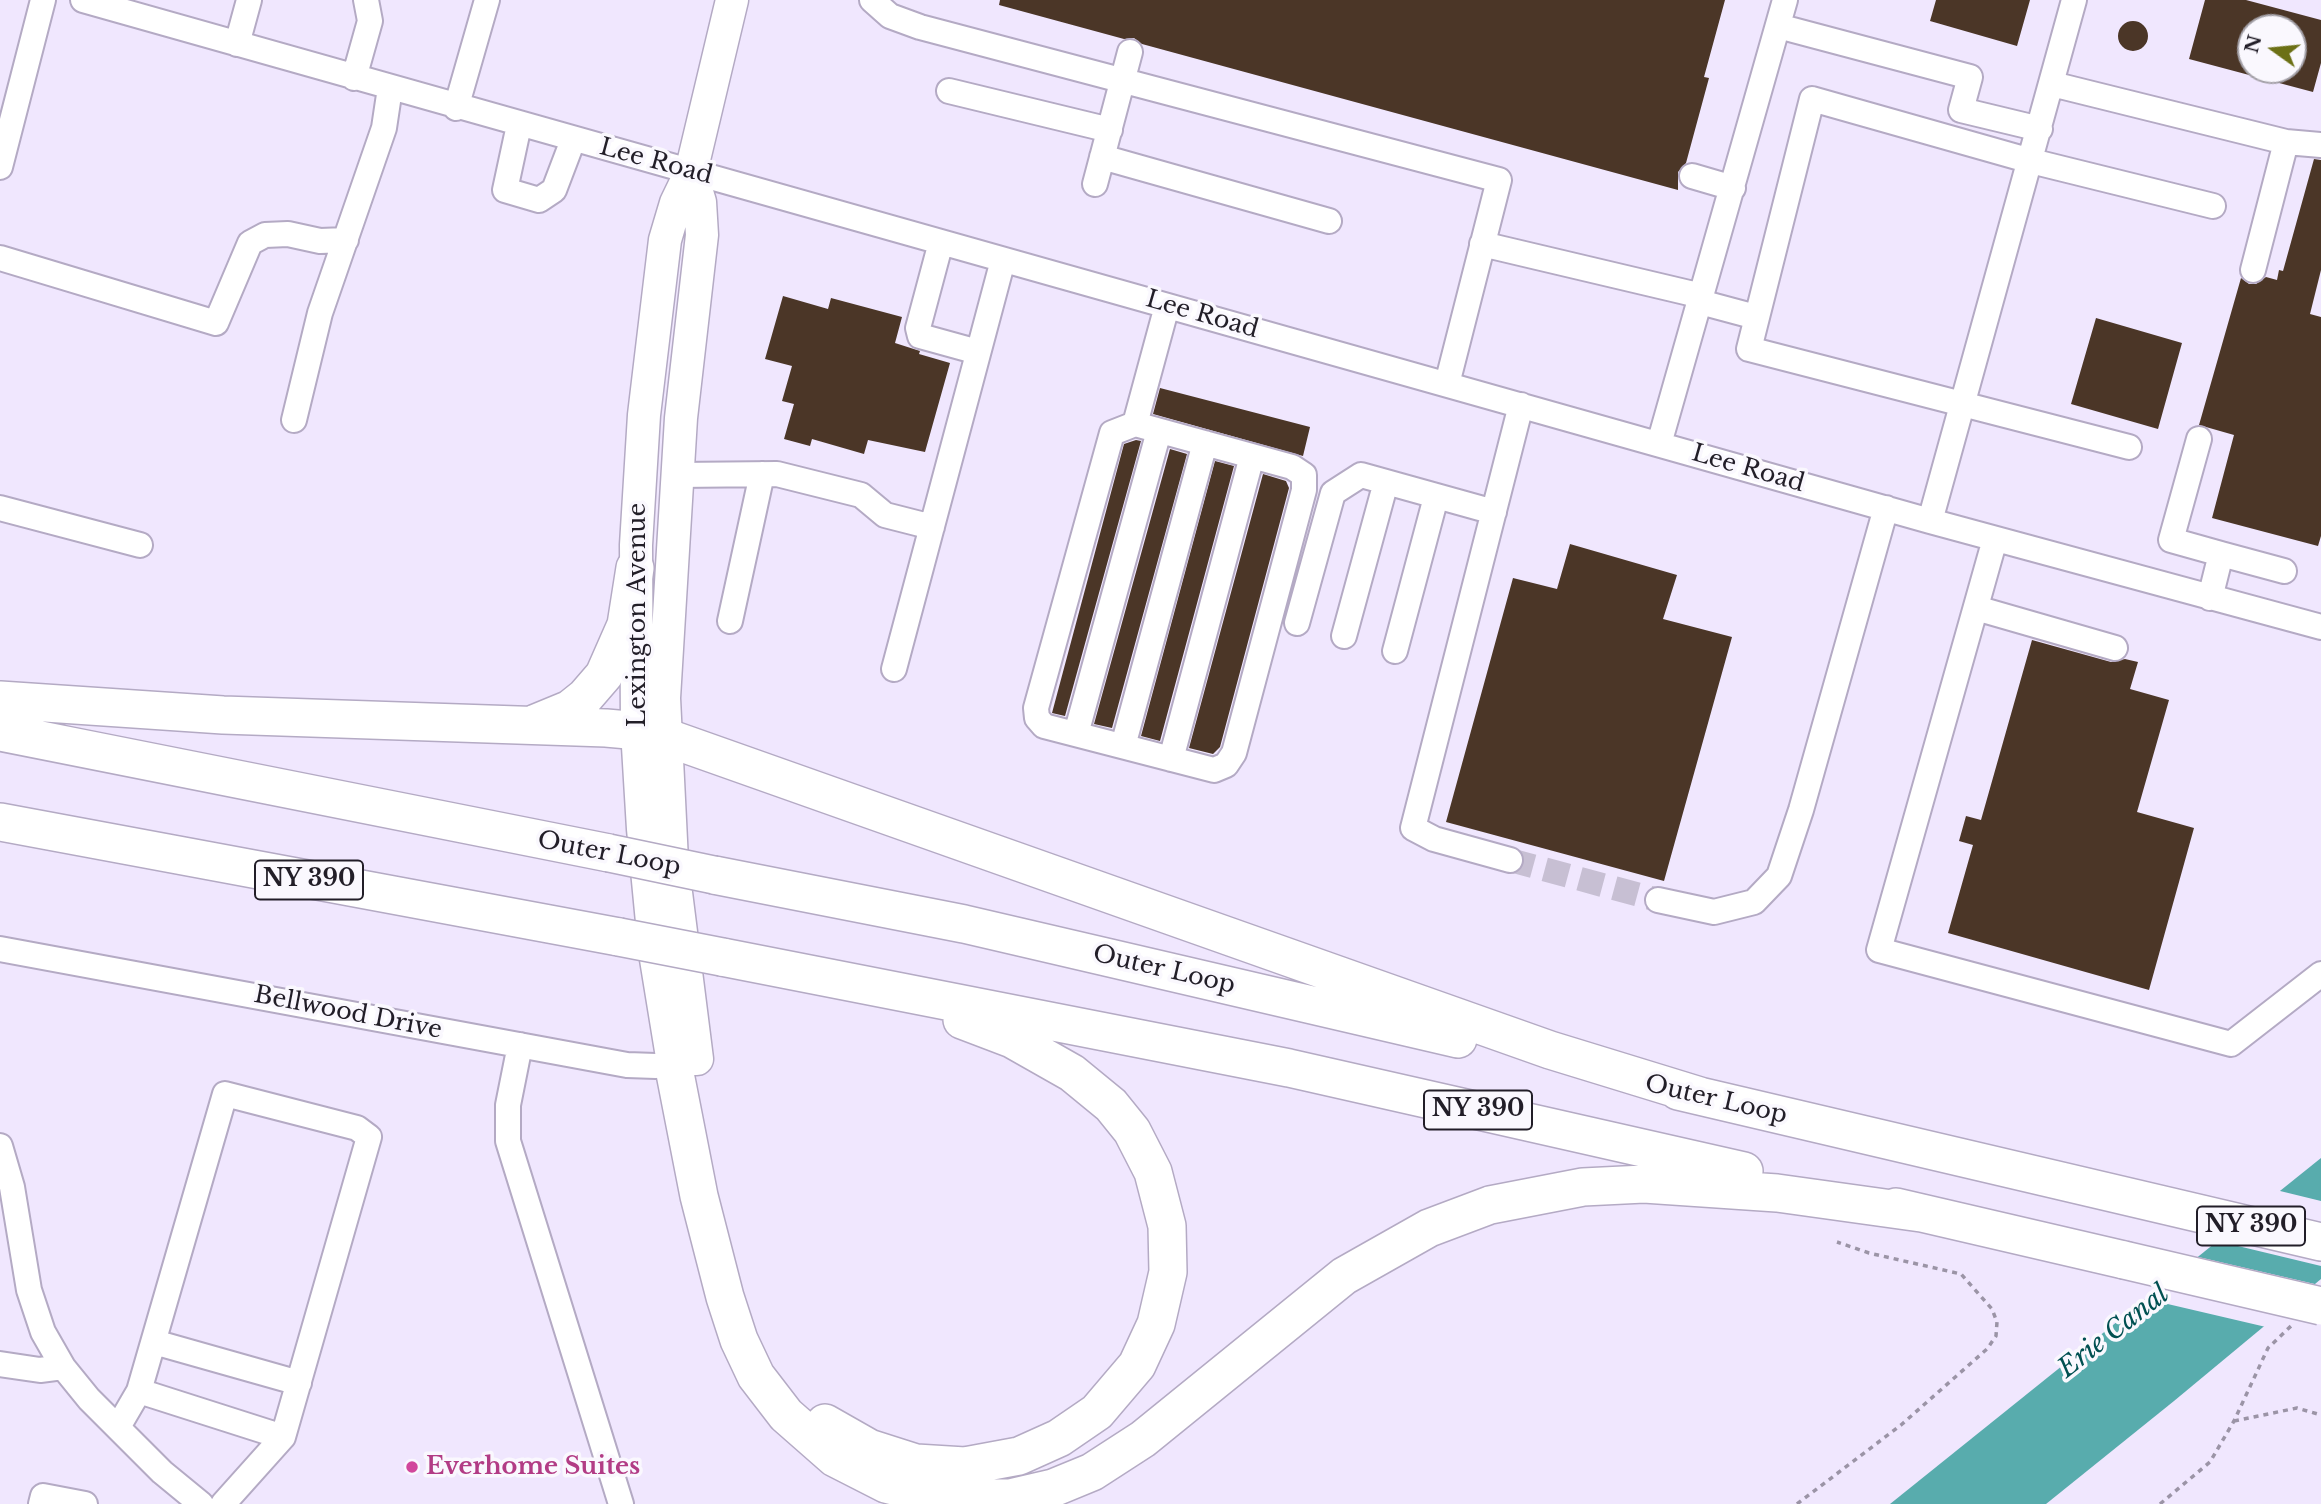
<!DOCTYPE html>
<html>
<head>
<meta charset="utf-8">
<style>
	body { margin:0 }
	#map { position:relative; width:2321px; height:1504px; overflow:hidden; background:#f0e7fe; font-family:"Libre Baskerville",serif }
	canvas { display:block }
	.north { position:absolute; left:2237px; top:14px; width:70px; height:70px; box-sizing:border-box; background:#faf8fe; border:2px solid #a4a1a8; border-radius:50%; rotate:285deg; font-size:19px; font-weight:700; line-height:28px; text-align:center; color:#221e28 }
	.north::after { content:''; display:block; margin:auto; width:24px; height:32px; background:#6c7016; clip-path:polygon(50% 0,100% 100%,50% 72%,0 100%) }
</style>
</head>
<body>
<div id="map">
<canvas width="2321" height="1504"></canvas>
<div class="north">N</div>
</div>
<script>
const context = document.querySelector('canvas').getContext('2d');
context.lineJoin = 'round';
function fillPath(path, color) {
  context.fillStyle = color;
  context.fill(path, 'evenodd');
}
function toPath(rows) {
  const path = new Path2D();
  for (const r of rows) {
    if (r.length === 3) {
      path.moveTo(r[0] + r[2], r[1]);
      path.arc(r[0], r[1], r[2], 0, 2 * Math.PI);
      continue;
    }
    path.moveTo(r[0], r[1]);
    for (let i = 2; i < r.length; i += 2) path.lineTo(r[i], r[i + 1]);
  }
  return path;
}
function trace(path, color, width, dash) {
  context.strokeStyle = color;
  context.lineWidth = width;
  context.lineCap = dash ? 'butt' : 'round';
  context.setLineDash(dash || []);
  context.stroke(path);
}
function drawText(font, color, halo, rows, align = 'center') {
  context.font = font + ' "Libre Baskerville",serif';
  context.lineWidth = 7;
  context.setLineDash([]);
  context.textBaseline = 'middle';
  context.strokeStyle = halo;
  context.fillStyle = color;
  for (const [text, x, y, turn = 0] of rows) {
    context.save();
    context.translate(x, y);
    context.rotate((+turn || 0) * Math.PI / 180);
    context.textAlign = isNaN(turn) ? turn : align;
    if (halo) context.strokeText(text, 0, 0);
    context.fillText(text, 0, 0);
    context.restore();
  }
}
const water = toPath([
	[2321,1158,2321,1279,2174,1401,2046,1504,1890,1504]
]);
const pier = toPath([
	[2276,1190,2321,1201,2321,1266,2213,1240],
	[2194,1256,2319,1285,2266,1327,2142,1298]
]);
const building = toPath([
	[1000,0,1725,0,1704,77,1709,78,1686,163,1678,172,1678,190,1142,44,1134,38,1124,39,999,5],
	[1936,0,2030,0,2017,46,1930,21],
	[2205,0,2246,0,2321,20,2321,63,2313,92,2189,59],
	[2251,28,2293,28,2293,70,2252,70,2251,75],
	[2133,36,15],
	[2314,159,2321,160,2321,270,2310,314,2321,317,2321,536,2318,546,2212,518,2234,435,2199,425,2241,278,2249,284,2256,284,2266,277,2277,280,2279,270,2283,271],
	[783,296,828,309,831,298,902,317,895,343,920,351,919,354,950,363,925,452,868,440,864,454,812,439,810,446,784,439,794,404,782,401,792,366,765,359],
	[2096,318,2182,343,2158,429,2071,404],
	[1160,388,1310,427,1303,456,1153,414],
	[1136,440,1141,441,1065,716,1052,713,1124,444],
	[1170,449,1187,454,1112,728,1094,724],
	[1215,461,1234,466,1160,741,1141,736],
	[1263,474,1286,481,1289,488,1220,747,1213,754,1189,748],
	[1570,544,1677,575,1663,619,1732,637,1664,881,1446,822,1513,578,1557,589],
	[2032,640,2111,662,2125,659,2138,662,2130,689,2169,700,2137,812,2194,828,2149,990,1948,933,1973,845,1959,841,1966,816,1981,820]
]);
const minorTunnel = toPath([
	[1510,860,1658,900]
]);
const path = toPath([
	[2234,1421,2297,1408,2321,1415],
	[1797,1504,1901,1425,1987,1349,1996,1336,1997,1322,1992,1309,1961,1274,1869,1253,1837,1242],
	[2160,1504,2210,1462,2234,1421,2268,1348,2291,1326]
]);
const minor = toPath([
	[83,0,1930,521,2321,627],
	[872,0,890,16,920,27,1499,180,1447,384],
	[1778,26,1970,77,1961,110,2040,129],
	[237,44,249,0],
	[354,78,370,21,366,0],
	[2052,84,2286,142,2321,145],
	[949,91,1110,130],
	[456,108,487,0],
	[519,125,505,190,539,200,554,190,573,140],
	[1102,157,1329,221],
	[0,167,43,0],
	[1692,176,1733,188],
	[1095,184,1130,52],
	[941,242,918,328,920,336,978,352],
	[1482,244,1702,296],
	[0,258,216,323,250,243,265,235,288,234,320,241,346,240],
	[2253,270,2286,142],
	[1700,302,1756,317],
	[294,420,320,313,384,128,390,88],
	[1135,424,1112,433,1036,708,1037,718,1044,726,1214,770,1226,765,1234,753,1304,490,1304,475,1292,467,1135,424,1167,306],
	[2199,439,2171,540,2221,554,2210,598],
	[1659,444,1785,0],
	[2129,447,1749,349,1812,99,2031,161,2213,206],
	[677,475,777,474,861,495,885,515,932,527],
	[0,508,140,545],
	[1930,521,2074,0],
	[1995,539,1879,950,2231,1044,2321,974],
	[2221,554,2284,571],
	[1976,608,2115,648],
	[730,621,762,474],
	[1297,623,1333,493,1361,475,1494,512],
	[1344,636,1386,482],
	[1395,651,1436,497],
	[894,669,1003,260],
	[1076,734,1159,431],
	[1123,746,1205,443],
	[1171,759,1252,456],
	[1510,860,1434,839,1413,828,1521,405],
	[1658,900,1714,912,1754,902,1779,876,1801,810,1886,508],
	[0,949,627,1065,656,1066,686,1061],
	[520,1045,508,1105,508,1141,621,1504],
	[0,1146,12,1187,29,1290,43,1332,63,1367,89,1399,162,1472,201,1504],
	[154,1342,299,1383],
	[0,1364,40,1370,63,1367],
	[139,1391,283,1437],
	[118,1427,139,1391,225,1094,357,1128,369,1137,283,1437,223,1504],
	[41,1504,43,1496,85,1504]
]);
const major = toPath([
	[691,172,700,202,702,235,681,418,664,698,672,861,697,1059],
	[673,1063,655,953,643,829,637,730,636,545,644,415,665,240,676,203,691,172,732,0]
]);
const highway = toPath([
	[0,700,223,715,606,728,651,732,1550,1050,1700,1096],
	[536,723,570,709,585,697,604,675,626,625,635,568],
	[0,732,609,853],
	[0,822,619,937],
	[714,875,964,924,1458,1039],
	[722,957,1289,1068,1744,1171],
	[673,1063,699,1196,725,1297,739,1340,756,1376,786,1415,835,1458,886,1484,936,1497,1010,1498,1053,1488,1092,1472,1143,1439,1344,1276,1429,1228,1490,1205,1583,1187,1644,1184,1777,1193,1921,1213],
	[1678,1091,2321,1242],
	[1896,1207,2124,1260],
	[825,1423,869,1448,916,1463,965,1466,1019,1456,1059,1438,1097,1412,1137,1365,1156,1324,1168,1272,1167,1226,1153,1172,1132,1131,1111,1105,1072,1073,1012,1039,962,1020]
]);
const highwayBridge = toPath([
	[609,853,714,875],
	[619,937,722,957],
	[2124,1260,2321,1306]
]);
const markers = [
	[412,1467,7,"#d1479c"]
];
const shields = [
	[309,880,108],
	[1478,1110,108],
	[2251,1226,108]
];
const shieldNames = [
	["NY 390",309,880],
	["NY 390",1478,1110],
	["NY 390",2251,1226]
];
const streetNames = [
	["Lee Road",656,162,15],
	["Lee Road",1202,315,16],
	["Lee Road",1748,469,16],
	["Lexington Avenue",638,615,-90],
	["Outer Loop",609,854,11],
	["Outer Loop",1164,970,13],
	["Bellwood Drive",348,1013,11],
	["Outer Loop",1716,1100,13]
];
const hotelNames = [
	["Everhome Suites",426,1467]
];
const waterNames = [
	["Erie Canal",2114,1332,-38]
];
fillPath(water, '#58acad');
fillPath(pier, '#f0e7fe');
fillPath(building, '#4b3627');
trace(minorTunnel, '#c7bfd3', 24, [24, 12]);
trace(minor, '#b4aac4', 28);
trace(major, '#b4aac4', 35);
trace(highway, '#b4aac4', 40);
trace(path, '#9b94a6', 3.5, [5, 5]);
trace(minor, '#fff', 24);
trace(major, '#fff', 32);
trace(highway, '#fff', 37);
trace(highwayBridge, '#b4aac4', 40, []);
trace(highwayBridge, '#fff', 37);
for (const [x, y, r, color] of markers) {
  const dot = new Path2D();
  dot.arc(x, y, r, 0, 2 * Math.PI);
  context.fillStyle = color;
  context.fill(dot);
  trace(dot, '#faf8fe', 2.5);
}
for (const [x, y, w] of shields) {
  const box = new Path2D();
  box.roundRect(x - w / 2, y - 19.5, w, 39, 5);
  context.fillStyle = '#faf8fe';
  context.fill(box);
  trace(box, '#221e28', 2);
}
drawText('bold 23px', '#221e28', null, shieldNames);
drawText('24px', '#221e28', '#faf8fe', streetNames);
drawText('bold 24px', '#b23c85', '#faf8fe', hotelNames, 'left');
drawText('italic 26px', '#005051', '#faf8fe', waterNames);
</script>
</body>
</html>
